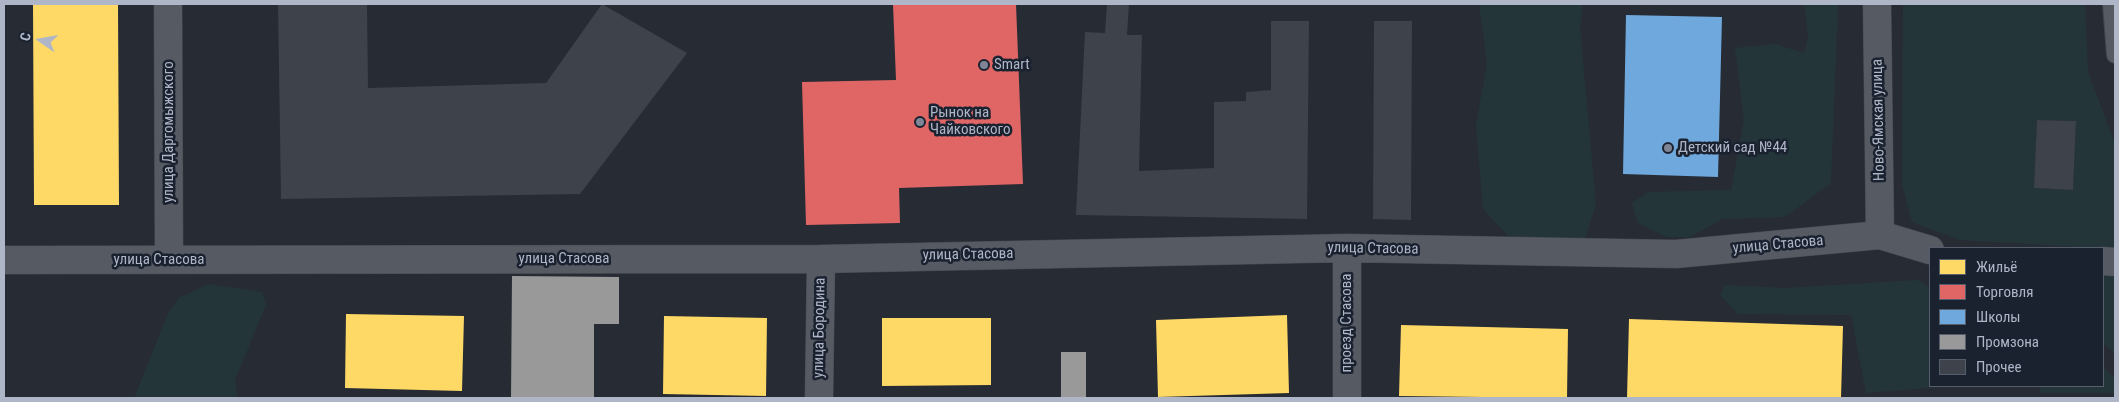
<!DOCTYPE html>
<html>
<head>
<meta charset="utf-8">
<style>
	body { margin:0 }
	#map { position:relative; width:2119px; height:402px; overflow:hidden; background:#272b34; font-family:"Roboto Condensed",sans-serif }
	canvas { display:block }
	.frame { position:absolute; inset:0; border:5px solid #afb6c7; pointer-events:none }
	.legend { position:absolute; left:1929px; top:247px; width:175px; height:140px; box-sizing:border-box; background:#1a212f; border:1px solid #565d6c; margin:0; padding:6px 9px; list-style:none; font-size:15px; color:#afb6c7 }
	.legend li { display:flex; align-items:center; gap:10px; height:25px }
	.legend b { width:25px; border:1px solid #565d6c }
	.north { position:absolute; left:15px; top:15px; width:50px; height:50px; -webkit-text-stroke:4px #1a212f; paint-order:stroke; rotate:283deg; font-size:14px; font-weight:700; line-height:20px; text-align:center; color:#afb6c7 }
	.north::after { content:''; display:block; margin:auto; width:18px; height:22px; background:#afb6c7; clip-path:polygon(50% 0,100% 100%,50% 72%,0 100%) }
</style>
</head>
<body>
<div id="map">
<canvas width="2119" height="402"></canvas>
<div class="frame"></div>
<ul class="legend">
<li><b style="height:14px;background:#ffd966"></b>Жильё</li>
<li><b style="height:14px;background:#e06666"></b>Торговля</li>
<li><b style="height:14px;background:#6fa8dc"></b>Школы</li>
<li><b style="height:14px;background:#999"></b>Промзона</li>
<li><b style="height:14px;background:#3e424a"></b>Прочее</li>
</ul>
<div class="north">С</div>
</div>
<script>
const context = document.querySelector('canvas').getContext('2d');
context.lineJoin = 'round';
function fillPath(path, color) {
  context.fillStyle = color;
  context.fill(path, 'evenodd');
}
function toPath(rows) {
  const path = new Path2D();
  for (const r of rows) {
    path.moveTo(r[0], r[1]);
    for (let i = 2; i < r.length; i += 2) path.lineTo(r[i], r[i + 1]);
  }
  return path;
}
function trace(path, color, width, dash) {
  context.strokeStyle = color;
  context.lineWidth = width;
  context.lineCap = dash ? 'butt' : 'round';
  context.setLineDash(dash || []);
  context.stroke(path);
}
function drawText(font, color, halo, rows, align = 'center') {
  context.font = font + ' "Roboto Condensed",sans-serif';
  context.lineWidth = 5;
  context.setLineDash([]);
  context.textBaseline = 'middle';
  context.strokeStyle = halo;
  context.fillStyle = color;
  for (const [text, x, y, turn = 0] of rows) {
    context.save();
    context.translate(x, y);
    context.rotate((+turn || 0) * Math.PI / 180);
    context.textAlign = isNaN(turn) ? turn : align;
    if (halo) context.strokeText(text, 0, 0);
    context.fillText(text, 0, 0);
    context.restore();
  }
}
const green = toPath([
	[1479,4,1583,4,1580,27,1596,204,1585,239,1509,237,1483,209,1476,125,1487,63],
	[1804,4,1838,4,1831,183,1785,217,1723,219,1690,237,1666,237,1638,223,1632,203,1648,192,1731,190,1744,120,1735,48,1775,44,1804,53,1808,38],
	[1903,4,2085,4,2088,72,2115,144,2115,249,1960,240,1912,222,1902,185],
	[2037,120,2076,121,2073,190,2034,188],
	[2103,275,2115,275,2115,354,2103,343],
	[1918,280,1930,288,1930,386,1952,386,1866,393,1851,315,1738,314,1720,295,1725,285,1785,288],
	[208,284,262,292,266,305,235,380,237,398,134,398,168,313,179,298],
	[2103,367,2115,379,2115,393,2040,393,2040,386,2103,386]
]);
const homes = toPath([
	[33,4,118,4,119,205,34,205],
	[346,314,464,316,462,391,345,388],
	[1287,315,1289,393,1158,397,1156,320],
	[664,316,767,318,766,396,663,394],
	[882,318,991,318,991,385,882,386],
	[1629,319,1843,326,1841,398,1627,398],
	[1401,325,1568,329,1567,398,1399,396]
]);
const shops = toPath([
	[893,4,1016,4,1023,184,899,188,900,223,806,225,802,82,896,80]
]);
const schools = toPath([
	[1626,15,1722,17,1718,177,1623,174]
]);
const industry = toPath([
	[512,276,619,277,619,324,594,324,594,398,511,398],
	[1061,352,1086,352,1086,398,1061,398]
]);
const building = toPath([
	[278,4,367,4,368,88,546,83,602,4,687,53,580,194,281,199],
	[1107,4,1129,4,1127,35,1142,35,1139,171,1214,168,1214,102,1246,101,1246,92,1271,90,1271,21,1309,21,1307,219,1076,215,1085,32,1105,33],
	[1374,21,1412,21,1411,220,1373,219],
	[2037,120,2076,121,2073,190,2034,188]
]);
const service = toPath([
	[2111,4,2115,55]
]);
const minor = toPath([
	[168,4,169,260],
	[1877,4,1880,235],
	[4,260,821,259,1347,248,1676,254,1880,235,1930,250],
	[2103,261,2115,262],
	[819,398,821,259],
	[1347,398,1347,248]
]);
const markers = [
	[984,65,5,"#7f8594"],
	[920,122,5,"#7f8594"],
	[1668,148,5,"#7f8594"]
];
const poiNames = [
	["Smart",994,65],
	["Рынок на",930,113],
	["Чайковского",930,130],
	["Детский сад №44",1678,148]
];
const streetNames = [
	["Ново-Ямская улица",1879,120,-91],
	["улица Даргомыжского",169,132,-90],
	["улица Стасова",1778,245,-5],
	["улица Стасова",1373,249,1],
	["улица Стасова",968,255,-1],
	["улица Стасова",564,259],
	["улица Стасова",159,260],
	["проезд Стасова",1347,323,-90],
	["улица Бородина",820,328,-89]
];
fillPath(green, '#24353a');
fillPath(homes, '#ffd966');
fillPath(shops, '#e06666');
fillPath(schools, '#6fa8dc');
fillPath(industry, '#999');
fillPath(building, '#3e424a');
trace(service, '#42464d', 18);
trace(minor, '#42464d', 29);
trace(service, '#565a62', 16);
trace(minor, '#565a62', 28);
for (const [x, y, r, color] of markers) {
  const dot = new Path2D();
  dot.arc(x, y, r, 0, 2 * Math.PI);
  context.fillStyle = color;
  context.fill(dot);
  trace(dot, '#1a212f', 2);
}
drawText('15px', '#afb6c7', '#1a212f', poiNames, 'left');
drawText('15px', '#afb6c7', '#1a212f', streetNames);
</script>
</body>
</html>
